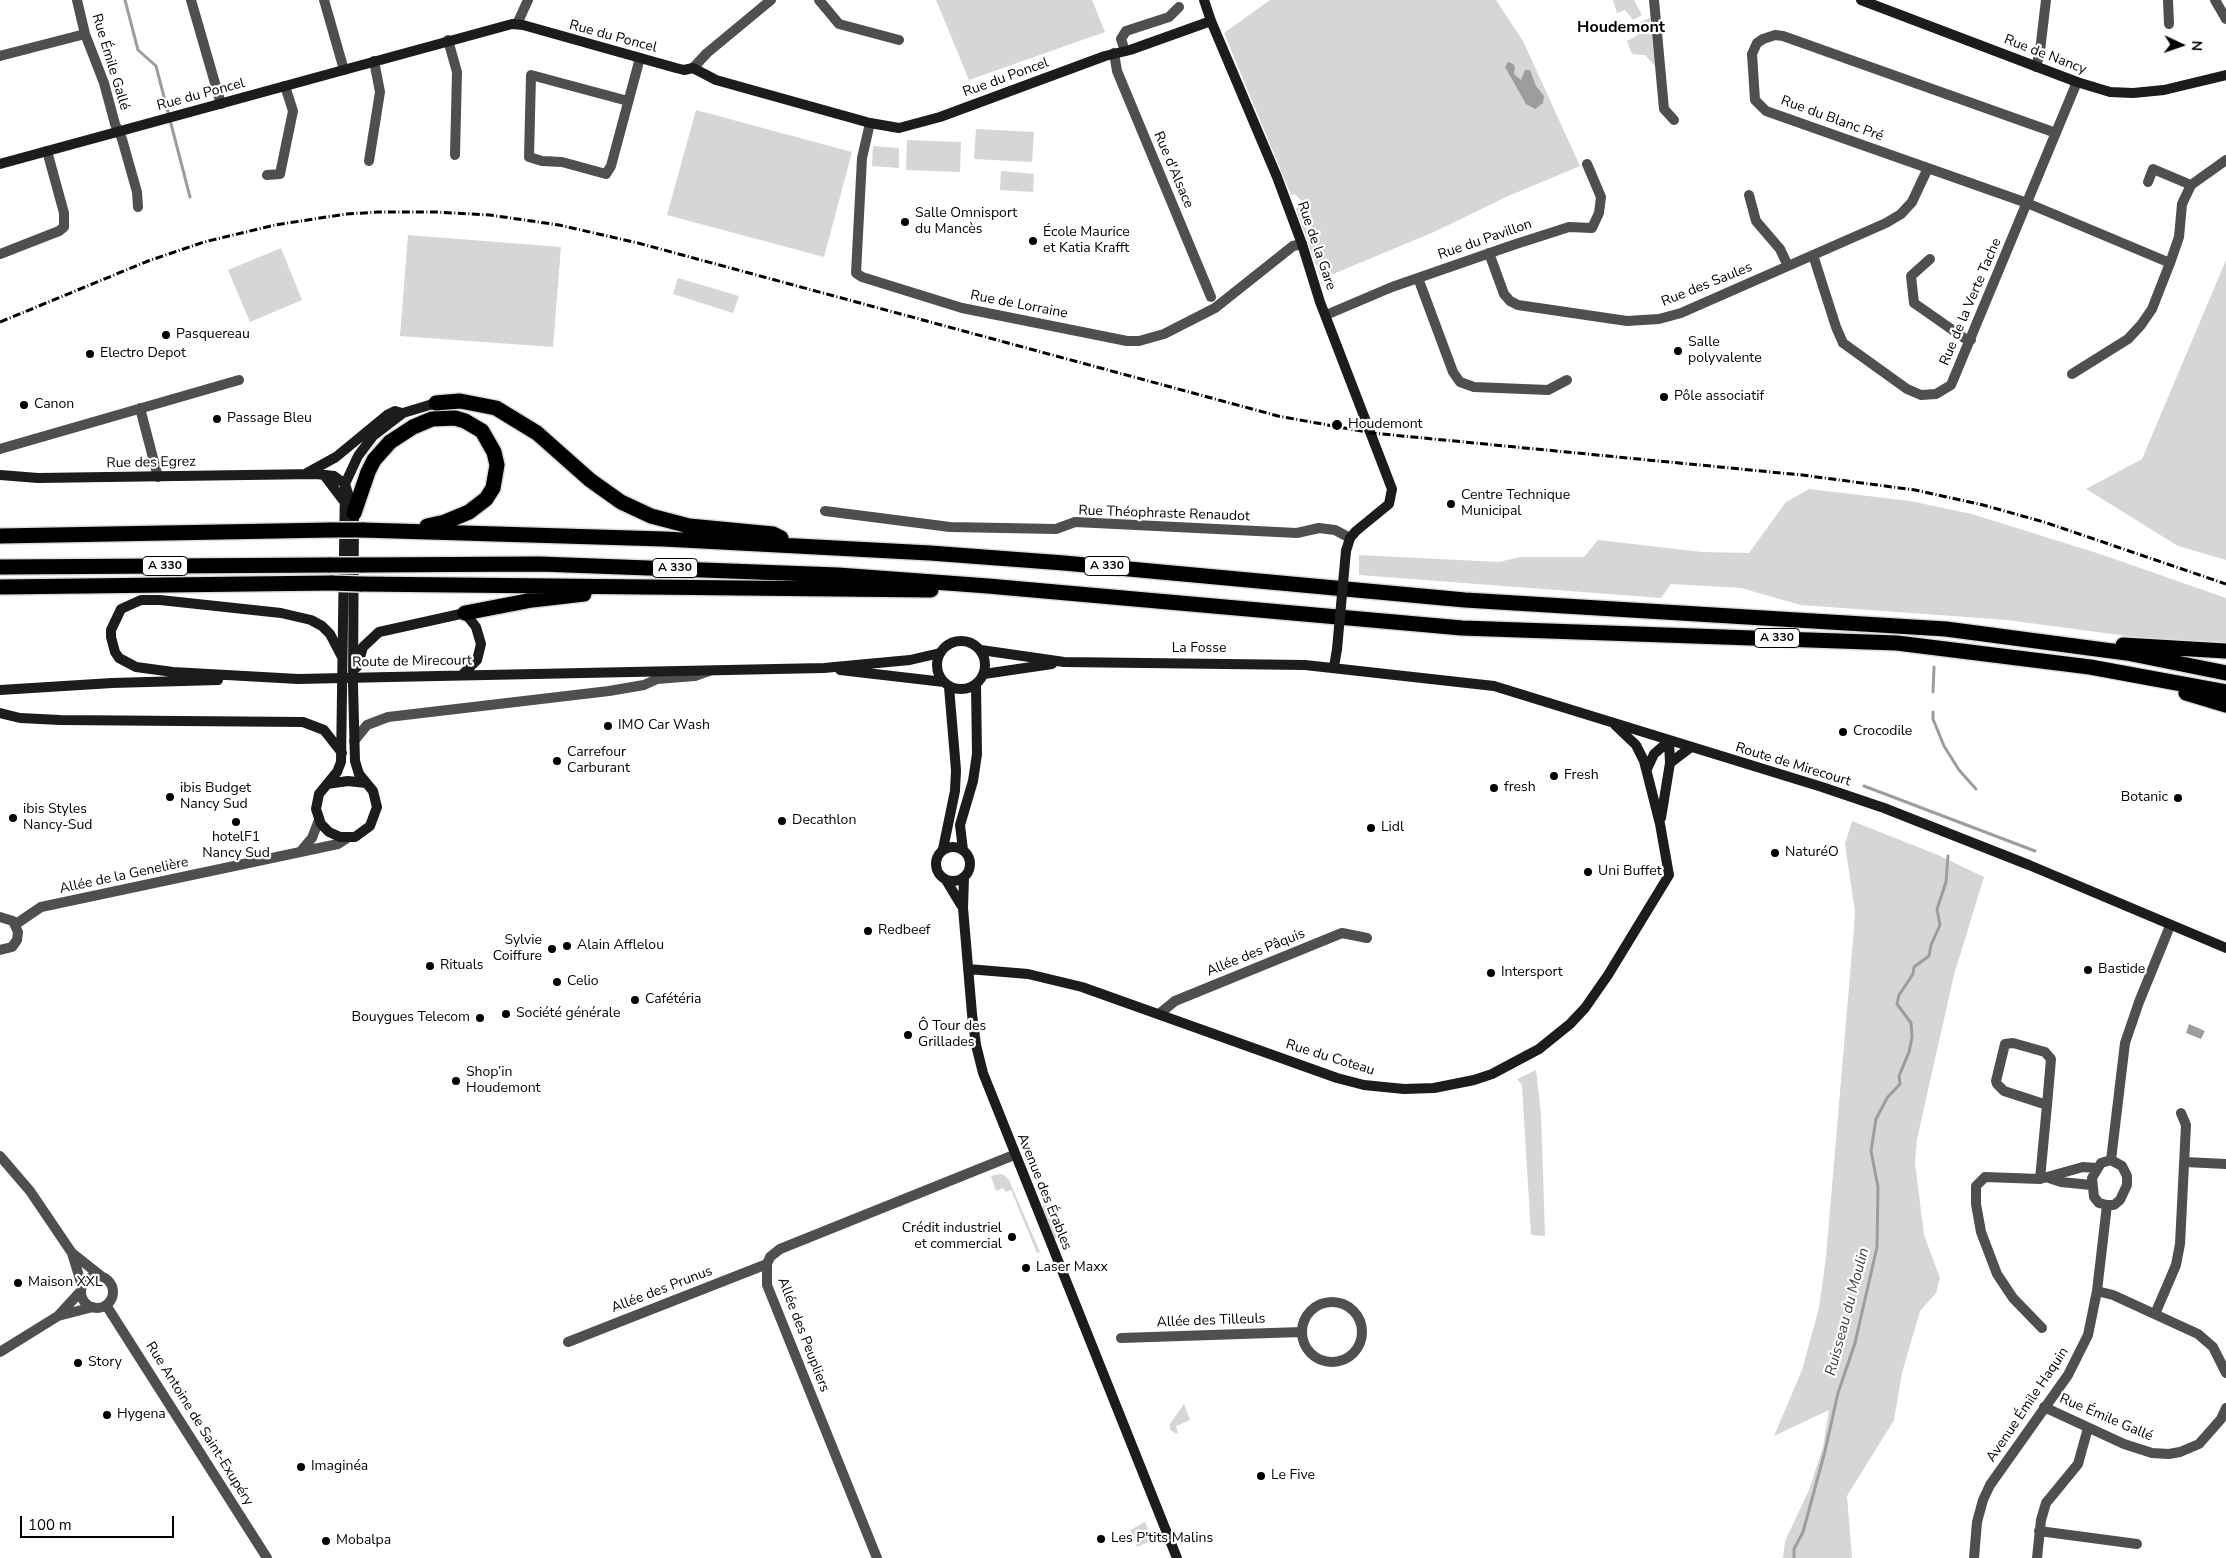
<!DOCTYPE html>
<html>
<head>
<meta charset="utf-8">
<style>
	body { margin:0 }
	#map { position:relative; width:2226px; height:1558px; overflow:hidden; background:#fff; font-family:"Nunito Sans",sans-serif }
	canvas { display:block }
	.north { position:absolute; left:2156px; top:20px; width:50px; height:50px; -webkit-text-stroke:4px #fff; paint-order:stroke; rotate:93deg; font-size:14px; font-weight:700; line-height:20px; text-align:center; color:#000 }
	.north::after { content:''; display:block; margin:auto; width:18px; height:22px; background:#000; clip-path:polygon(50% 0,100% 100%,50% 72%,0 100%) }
	.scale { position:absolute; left:20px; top:1516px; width:154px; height:22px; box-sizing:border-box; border:2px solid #000; border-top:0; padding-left:6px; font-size:15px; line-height:18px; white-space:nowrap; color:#000; -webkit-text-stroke:4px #fff; paint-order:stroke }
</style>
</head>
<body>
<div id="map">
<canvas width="2226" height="1558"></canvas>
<div class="north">N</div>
<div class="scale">100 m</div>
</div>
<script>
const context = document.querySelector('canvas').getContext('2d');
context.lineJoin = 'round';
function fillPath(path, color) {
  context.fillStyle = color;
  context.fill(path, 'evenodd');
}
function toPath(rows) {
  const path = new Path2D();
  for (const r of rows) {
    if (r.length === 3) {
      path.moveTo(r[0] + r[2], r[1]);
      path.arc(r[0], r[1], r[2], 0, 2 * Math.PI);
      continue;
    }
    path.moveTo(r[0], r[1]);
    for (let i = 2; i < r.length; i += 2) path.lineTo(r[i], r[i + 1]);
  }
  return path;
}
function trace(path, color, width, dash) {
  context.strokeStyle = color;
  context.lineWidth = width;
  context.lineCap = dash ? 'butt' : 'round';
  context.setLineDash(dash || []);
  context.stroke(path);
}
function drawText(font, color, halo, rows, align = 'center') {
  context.font = font + ' "Nunito Sans",sans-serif';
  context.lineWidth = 4.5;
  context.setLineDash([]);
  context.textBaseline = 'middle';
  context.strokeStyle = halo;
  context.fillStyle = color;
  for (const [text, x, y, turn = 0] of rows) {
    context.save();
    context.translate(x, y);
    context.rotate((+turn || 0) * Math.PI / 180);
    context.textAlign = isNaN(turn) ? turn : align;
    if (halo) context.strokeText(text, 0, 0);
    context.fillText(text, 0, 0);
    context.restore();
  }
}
const green = toPath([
	[936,0,1092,0,1105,32,969,80],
	[1270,0,1496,0,1523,41,1580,166,1506,197,1434,232,1321,279,1296,209,1301,201,1295,194,1291,195,1224,33],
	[1613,0,1634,0,1642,15,1633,20,1625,10,1617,13],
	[1650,18,1655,66,1645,55,1632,54,1627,41,1637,36,1635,24],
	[696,110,852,152,824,257,667,215],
	[976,129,1034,132,1032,162,974,159],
	[907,140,961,142,960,172,906,170],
	[873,146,899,148,899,168,872,166],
	[1001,171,1034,174,1033,192,1000,190],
	[408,235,561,247,553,347,400,336],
	[281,248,302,300,250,322,228,270],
	[2226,260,2226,560,2178,546,2086,489,2142,459],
	[678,278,739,296,733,313,673,294],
	[1809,489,1910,501,1972,514,2100,554,2226,598,2226,642,2149,639,2007,620,1801,605,1741,588,1671,584,1661,598,1359,575,1359,555,1499,562,1520,557,1584,557,1598,540,1702,552,1749,553,1786,502],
	[1852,821,1938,855,1984,877,1954,975,1917,1139,1915,1163,1924,1235,1940,1278,1936,1293,1920,1311,1902,1373,1894,1420,1847,1496,1852,1558,1783,1558,1785,1541,1809,1490,1823,1447,1829,1410,1774,1436,1802,1370,1819,1308,1826,1257,1854,928,1855,912,1845,844],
	[1536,1070,1541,1114,1545,1236,1531,1235,1522,1085,1517,1079],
	[1000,1174,1004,1175,1009,1180,1040,1252,1037,1253,1011,1190,1006,1192,1003,1188,996,1191,991,1176],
	[1049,1204,1062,1236,1055,1239,1042,1206],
	[1184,1404,1190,1420,1176,1426,1178,1433,1175,1433,1170,1430,1170,1424],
	[1145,1522,1153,1540,1137,1547,1130,1530]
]);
const water = toPath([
	[1508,62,1513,64,1515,67,1514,74,1521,80,1525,70,1530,70,1536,86,1544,96,1543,103,1535,109,1526,104,1505,67],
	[2189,1024,2205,1031,2201,1039,2186,1033]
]);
const stream = toPath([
	[125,0,138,50,156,66,190,197],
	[1933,692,1934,667],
	[1933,712,1933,719,1944,746,1959,770,1976,789],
	[1864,786,2035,851],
	[1794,1558,1794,1549,1803,1532,1825,1451,1838,1393,1855,1343,1877,1247,1878,1187,1871,1151,1876,1119,1887,1098,1900,1084,1899,1076,1909,1052,1912,1037,1911,1023,1897,1004,1899,995,1913,974,1914,967,1929,956,1931,945,1940,925,1937,909,1946,882,1948,856]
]);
const street = toPath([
	[77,0,85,34,104,83,115,124,122,139,137,192,138,207],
	[191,0,221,104],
	[324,0,344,70],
	[819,0,839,24,899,40],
	[1654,0,1664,109,1674,120],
	[2168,0,2169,24],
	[2215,0,2226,19],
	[517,24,528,0],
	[448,40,457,72,455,155],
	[1125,51,1121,39,1126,31,1169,17,1179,7],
	[1114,53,1117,71,1211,297],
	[0,56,85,34],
	[2036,67,2040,51,2046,0],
	[693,68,707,53,771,0],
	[628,101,531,75,529,157,542,161,562,162,606,174,611,166,640,58],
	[870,123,862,158,856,273,862,277,962,308,1127,341,1139,341,1164,334,1215,308,1293,246,1302,244],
	[2056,133,1783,36,1775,35,1763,39,1757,43,1752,54,1755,100,1766,111,2027,203,2170,263],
	[369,161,380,92,374,61],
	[267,175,280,174,293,111,285,86],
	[2148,182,2153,169,2191,185],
	[1749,195,1756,221,1780,249,1788,266],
	[1489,253,1504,294,1510,301,1518,305,1627,321,1659,319,1681,313,1886,223,1901,214,1912,202,1928,168],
	[0,254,59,231,64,227,64,213,47,151],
	[1813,255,1836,327,1843,343,1907,389,1921,395,1936,394,1951,385,2077,82],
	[1930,259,1911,276,1914,303,1964,338,1971,340],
	[1418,278,1453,372,1460,382,1474,387,1548,390,1567,380],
	[1326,315,1392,287,1513,245,1569,227,1592,228,1599,213,1601,197,1587,164],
	[2072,374,2128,339,2141,325,2152,309,2170,263,2179,237,2182,204,2191,185,2226,160],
	[140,408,158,477],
	[0,449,239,380],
	[825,511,950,527,1056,529,1075,522,1297,533,1319,528,1335,530,1350,538],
	[354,741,367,725,388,717,609,691,644,685,657,679,695,676,709,671],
	[301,851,312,838,319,820],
	[0,917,13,921,18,932,17,940,12,947,0,950],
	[16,924,41,907,338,844,347,838],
	[1159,1014,1175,1001,1342,933,1367,938],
	[0,1156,30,1191,72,1253,101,1276],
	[2111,1160,2125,1043,2139,1002,2170,926],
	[2111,1160,2122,1166,2127,1176,2127,1185,2120,1200,2114,1205,2107,1205,2099,1203,2094,1197,2092,1178,2101,1163,2111,1160],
	[2185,1162,2226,1164],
	[2049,1178,2061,1182,2091,1185],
	[2040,1179,2047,1105,2051,1059,2045,1052,2013,1043,2005,1044,1996,1081,1997,1084,2004,1091,2047,1105],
	[72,1253,82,1286],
	[97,1292,16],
	[2097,1291,2113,1295,2198,1334,2213,1347,2226,1373],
	[1332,1332,30],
	[106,1305,267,1558],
	[2155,1314,2176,1265,2180,1244,2186,1125,2181,1113],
	[58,1316,93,1307],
	[2042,1328,2013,1298,1997,1274,1981,1232,1976,1204,1976,1186,1985,1177,2040,1179,2083,1167,2096,1168],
	[1121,1338,1301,1332],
	[568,1342,767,1264],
	[0,1352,58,1316,81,1291],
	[2044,1407,2124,1444,2152,1453,2169,1454,2180,1452,2199,1444,2221,1419,2226,1408],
	[2039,1531,2137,1544],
	[877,1558,767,1285,767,1264,770,1257,780,1249,1014,1155],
	[1974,1558,1977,1522,1983,1500,1990,1485,2068,1375,2088,1335,2097,1291,2107,1205],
	[2037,1558,2041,1520,2046,1503,2078,1464,2088,1428]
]);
const secondary = toPath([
	[1204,0,1211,21,1277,177,1302,244,1320,302,1392,489,1389,504,1356,531,1350,538,1346,551],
	[1861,0,2077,82,2110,92,2133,93,2164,90,2226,75],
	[0,164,512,24,523,25,676,68,684,70,693,68,716,80,870,123,899,128,940,117,1105,56,1130,50,1211,21],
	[307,473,336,457,387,415,395,411,402,413],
	[0,475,38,478,316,474,334,476,345,484,354,513,353,685,355,761,359,774,373,791,377,807,370,826,355,837,340,837,329,832,321,824,316,809,319,794,337,772,341,762,345,484,358,456,373,436,403,413,436,403],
	[324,475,343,500],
	[961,665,24],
	[981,650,1064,662,1305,665,1494,686,1822,787,1884,808,2029,865,2226,948],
	[357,667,363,647,379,632,465,613,476,627,481,644,477,660,462,675],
	[1334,667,1337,649],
	[840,670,944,682],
	[984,674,1052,664],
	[390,677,824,668,910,660,940,653],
	[298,679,173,672,136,667,119,658,115,652,111,637,111,630,121,609,141,600,160,600,281,613,311,620,322,626,330,634,342,657],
	[0,690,112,683,218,680],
	[0,713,20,718,60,720,303,722,324,730,342,753],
	[1670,763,1691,747],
	[1647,769,1654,754,1669,741],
	[327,784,348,781,366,783],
	[1661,818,1670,763,1669,741],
	[953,864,17],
	[943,849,955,791,956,770,949,687],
	[963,850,960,825,973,781,977,754,976,685],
	[964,877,963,908,972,1014,976,1045,983,1073,1177,1558],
	[946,880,961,905],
	[968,969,1028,974,1082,987,1337,1078,1364,1085,1404,1089,1434,1088,1474,1080,1492,1074,1539,1049,1570,1024,1585,1008,1608,975,1669,875,1660,824,1644,761,1636,745,1615,725]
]);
const highway = toPath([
	[436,403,460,401,496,408,537,433,590,480,621,502,651,516,689,526,773,534,781,538],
	[354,513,368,472,374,460,390,442,413,427,432,419,455,418,465,421,482,431,494,452,497,465,493,488,486,499,469,512,445,522,427,526],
	[362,530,664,539,930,553,1064,563,1465,600,1946,629,2127,653,2226,673],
	[0,536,331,530],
	[361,565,540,564,838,575,988,586,1462,628,1897,643,2090,667,2226,692],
	[0,567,330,565],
	[360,584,931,590],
	[0,587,332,583],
	[465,613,532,600,584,594],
	[2123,645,2226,651],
	[2186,693,2226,705]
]);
const rail = toPath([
	[0,322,148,261,204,242,275,225,346,214,378,212,436,212,490,215,559,225,638,243,1278,416,1372,433,1802,475,1915,490,1983,505,2044,522,2226,584]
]);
const secondaryBridge = toPath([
	[1337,649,1346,551],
	[298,679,390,677]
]);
const highwayBridge = toPath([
	[331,530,362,530],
	[330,565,361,565],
	[332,583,360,584]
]);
const markers = [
	[905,222,5,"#000"],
	[1033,241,5,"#000"],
	[166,335,5,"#000"],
	[1678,351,5,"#000"],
	[90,354,5,"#000"],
	[1664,397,5,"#000"],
	[24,405,5,"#000"],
	[217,419,5,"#000"],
	[1337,425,6,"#000"],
	[1451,504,5,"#000"],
	[608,726,5,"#000"],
	[1843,732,5,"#000"],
	[557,761,5,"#000"],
	[1554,776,5,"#000"],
	[1494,788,5,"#000"],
	[170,797,5,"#000"],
	[2178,798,5,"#000"],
	[13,818,5,"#000"],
	[782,821,5,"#000"],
	[236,822,5,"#000"],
	[1371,828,5,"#000"],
	[1775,853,5,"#000"],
	[1588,872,5,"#000"],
	[868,931,5,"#000"],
	[567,946,5,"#000"],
	[552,949,5,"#000"],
	[430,966,5,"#000"],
	[2088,970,5,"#000"],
	[1491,973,5,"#000"],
	[557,982,5,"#000"],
	[635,1000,5,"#000"],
	[506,1014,5,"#000"],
	[480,1018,5,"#000"],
	[908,1035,5,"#000"],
	[456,1081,5,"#000"],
	[1012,1237,5,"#000"],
	[1026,1268,5,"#000"],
	[18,1283,5,"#000"],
	[78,1363,5,"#000"],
	[107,1415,5,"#000"],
	[301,1467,5,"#000"],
	[1261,1476,5,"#000"],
	[1101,1539,5,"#000"],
	[326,1541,5,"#000"]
];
const shields = [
	[165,566,45],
	[1107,566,45],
	[675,568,45],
	[1777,638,45]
];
const shieldNames = [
	["A 330",165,566],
	["A 330",1107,566],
	["A 330",675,568],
	["A 330",1777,638]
];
const streetNames = [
	["Rue du Poncel",613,37,15],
	["Rue de Nancy",2045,55,21],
	["Rue Émile Gallé",110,62,73],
	["Rue du Poncel",1006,78,-20],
	["Rue du Poncel",201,95,-15],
	["Rue du Blanc Pré",1832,119,20],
	["Rue d'Alsace",1173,170,67],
	["Rue du Pavillon",1485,240,-19],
	["Rue de la Gare",1316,246,71],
	["Rue des Saules",1707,285,-22],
	["Rue de la Verte Tache",1971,302,-67],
	["Rue de Lorraine",1019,305,11],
	["Rue des Egrez",151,463,-1],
	["Rue Théophraste Renaudot",1164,514,2],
	["La Fosse",1199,649],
	["Route de Mirecourt",412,662,-1],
	["Route de Mirecourt",1793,765,17],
	["Allée de la Genelière",124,876,-12],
	["Allée des Pâquis",1256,953,-22],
	["Rue du Coteau",1330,1058,17],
	["Avenue des Érables",1044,1192,68],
	["Allée des Prunus",662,1290,-21],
	["Allée des Tilleuls",1211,1321,-2],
	["Allée des Peupliers",803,1335,69],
	["Avenue Émile Haquin",2028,1405,-56],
	["Rue Émile Gallé",2106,1418,23],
	["Rue Antoine de Saint-Exupéry",199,1424,58]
];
const poiNames = [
	["Salle Omnisport",915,214],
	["du Mancès",915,230],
	["École Maurice",1043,233],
	["et Katia Krafft",1043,249],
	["Pasquereau",176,335],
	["Salle",1688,343],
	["polyvalente",1688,359],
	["Electro Depot",100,354],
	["Pôle associatif",1674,397],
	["Canon",34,405],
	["Passage Bleu",227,419],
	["Houdemont",1348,425],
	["Centre Technique",1461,496],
	["Municipal",1461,512],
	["IMO Car Wash",618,726],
	["Crocodile",1853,732],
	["Carrefour",567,753],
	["Carburant",567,769],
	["Fresh",1564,776],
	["fresh",1504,788],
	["ibis Budget",180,789],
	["Nancy Sud",180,805],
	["Botanic",2168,798,"right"],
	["ibis Styles",23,810],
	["Nancy-Sud",23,826],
	["Decathlon",792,821],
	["Lidl",1381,828],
	["hotelF1",236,838,"center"],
	["Nancy Sud",236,854,"center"],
	["NaturéO",1785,853],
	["Uni Buffet",1598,872],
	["Redbeef",878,931],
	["Sylvie",542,941,"right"],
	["Coiffure",542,957,"right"],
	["Alain Afflelou",577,946],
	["Rituals",440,966],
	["Bastide",2098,970],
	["Intersport",1501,973],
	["Celio",567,982],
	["Cafétéria",645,1000],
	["Société générale",516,1014],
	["Bouygues Telecom",470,1018,"right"],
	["Ô Tour des",918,1027],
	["Grillades",918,1043],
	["Shop’in",466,1073],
	["Houdemont",466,1089],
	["Crédit industriel",1002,1229,"right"],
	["et commercial",1002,1245,"right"],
	["Laser Maxx",1036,1268],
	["Maison XXL",28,1283],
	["Story",88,1363],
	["Hygena",117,1415],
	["Imaginéa",311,1467],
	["Le Five",1271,1476],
	["Les P'tits Malins",1111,1539],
	["Mobalpa",336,1541]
];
const waterNames = [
	["Ruisseau du Moulin",1848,1312,-75]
];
const quarterNames = [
	["Houdemont",1621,28]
];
fillPath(green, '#d6d6d6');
fillPath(water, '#9d9d9d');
trace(stream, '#9d9d9d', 3);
trace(highway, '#dbdbdb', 18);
trace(street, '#4f4f4f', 10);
trace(secondary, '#1c1c1c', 10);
trace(highway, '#000', 15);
trace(rail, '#000', 3, [8, 2.5, 1, 2.5]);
trace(highwayBridge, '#dbdbdb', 18, []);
trace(secondaryBridge, '#1c1c1c', 10);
trace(highwayBridge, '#000', 15);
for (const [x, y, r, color] of markers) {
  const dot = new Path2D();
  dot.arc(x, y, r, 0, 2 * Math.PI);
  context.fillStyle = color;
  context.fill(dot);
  trace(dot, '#fff', 2);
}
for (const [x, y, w] of shields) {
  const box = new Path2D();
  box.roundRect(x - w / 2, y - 9.5, w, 19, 4);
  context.fillStyle = '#fff';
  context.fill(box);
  trace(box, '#000', 1);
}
drawText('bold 12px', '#000', null, shieldNames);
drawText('14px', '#000', '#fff', streetNames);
drawText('14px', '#000', '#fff', poiNames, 'left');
drawText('italic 15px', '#3e3e3e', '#fff', waterNames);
drawText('bold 16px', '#000', '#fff', quarterNames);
</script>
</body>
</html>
